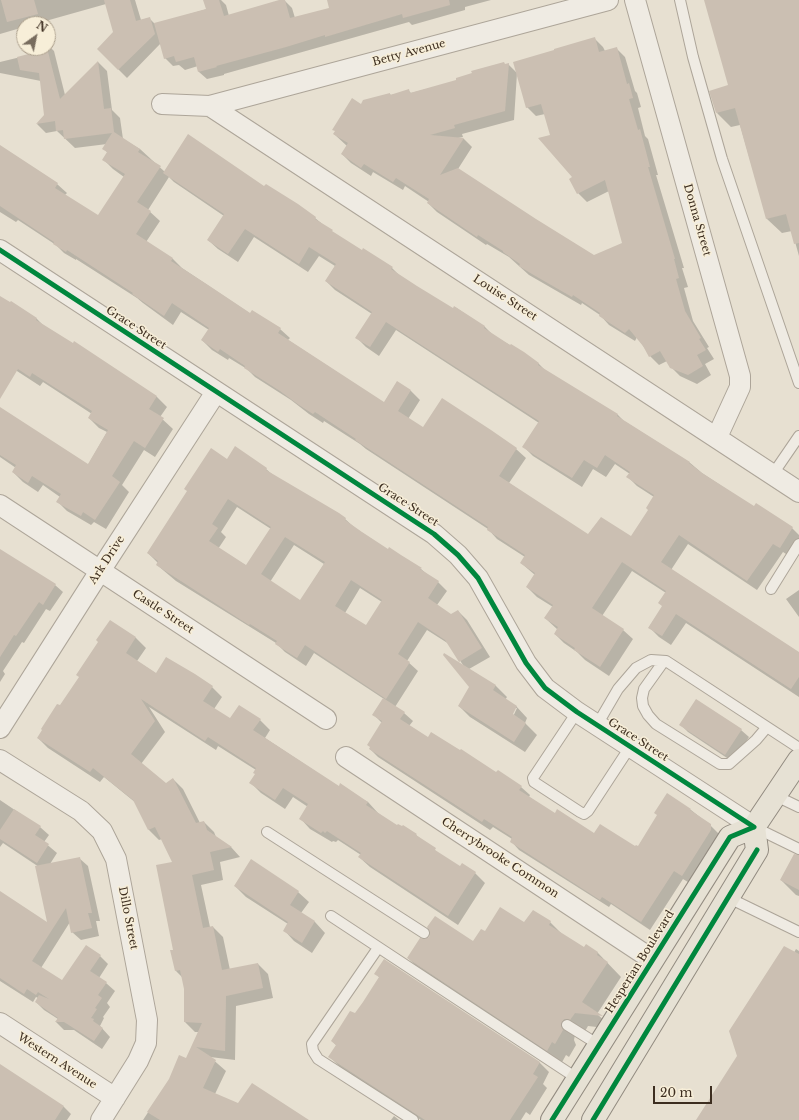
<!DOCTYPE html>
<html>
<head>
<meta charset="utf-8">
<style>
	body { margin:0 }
	#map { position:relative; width:799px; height:1120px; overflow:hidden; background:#e7e0d1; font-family:"Libre Baskerville",serif }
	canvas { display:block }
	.north { position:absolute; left:16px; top:16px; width:40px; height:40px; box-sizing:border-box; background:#f7eed8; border:1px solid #ada18e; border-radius:50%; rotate:33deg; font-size:11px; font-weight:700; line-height:16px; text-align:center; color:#3d2e20 }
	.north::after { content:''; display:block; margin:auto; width:14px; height:18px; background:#786c5e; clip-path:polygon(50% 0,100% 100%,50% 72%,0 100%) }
	.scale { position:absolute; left:653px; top:1086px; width:59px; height:18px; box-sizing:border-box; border:2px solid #3d2e20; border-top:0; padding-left:5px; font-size:12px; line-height:14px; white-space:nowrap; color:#3d2e20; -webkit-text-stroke:3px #f7eed8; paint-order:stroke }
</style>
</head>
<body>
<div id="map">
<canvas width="799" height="1120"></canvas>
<div class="north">N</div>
<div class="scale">20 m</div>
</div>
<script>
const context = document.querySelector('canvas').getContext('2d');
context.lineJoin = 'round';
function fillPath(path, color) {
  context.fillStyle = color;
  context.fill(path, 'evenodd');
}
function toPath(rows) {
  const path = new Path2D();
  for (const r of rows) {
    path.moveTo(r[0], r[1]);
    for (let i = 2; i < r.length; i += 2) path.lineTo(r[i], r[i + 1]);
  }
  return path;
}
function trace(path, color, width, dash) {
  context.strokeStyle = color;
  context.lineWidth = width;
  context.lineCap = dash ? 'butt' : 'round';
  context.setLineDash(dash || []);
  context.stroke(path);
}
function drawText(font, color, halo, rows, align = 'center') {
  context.font = font + ' "Libre Baskerville",serif';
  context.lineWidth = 3;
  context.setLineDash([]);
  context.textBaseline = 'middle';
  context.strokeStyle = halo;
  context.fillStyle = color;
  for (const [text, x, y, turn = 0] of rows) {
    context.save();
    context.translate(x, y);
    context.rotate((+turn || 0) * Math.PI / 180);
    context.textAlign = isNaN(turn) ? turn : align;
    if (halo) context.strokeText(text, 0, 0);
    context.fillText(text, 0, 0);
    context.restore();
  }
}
const shadow = toPath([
	[0,0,135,0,141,20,149,18,155,24,207,9,207,0,221,0,226,5,229,16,284,0,292,8,295,18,330,9,328,0,491,0,465,7,465,10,412,25,409,22,224,74,224,75,207,79,199,72,198,66,185,70,179,65,173,66,165,58,161,43,127,78,98,49,114,32,106,4,35,24,24,24,24,27,0,34],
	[705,0,799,0,799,256,792,231,782,233,767,219,740,125,731,127,717,113,730,86],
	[594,38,603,47,605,51,616,48,625,57,635,91,637,93,641,107,638,108,645,136,648,139,658,175,656,175,684,268,682,268,688,287,684,288,693,321,709,347,707,348,714,359,705,364,711,375,697,384,680,376,671,367,667,361,659,365,650,356,637,337,635,341,609,325,600,315,582,303,581,305,529,275,509,257,487,244,486,245,437,212,428,203,429,202,405,186,403,190,373,172,371,176,351,163,342,154,347,146,334,134,361,105,390,94,391,95,409,91,411,93,457,81,508,64,517,73],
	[517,73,527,107,536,116,545,114,551,135,574,178,578,193,587,202,609,191,623,244,594,256,535,220,458,169,472,147,464,139,458,138,463,137,462,134,514,120],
	[48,45,54,51,65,95,98,62,107,71,112,110,120,118,123,139,140,149,165,172,264,188,315,218,336,235,362,252,364,250,392,268,400,276,453,310,455,307,485,327,494,336,524,353,539,364,546,371,618,415,624,421,689,462,702,473,755,508,792,528,799,535,799,541,789,556,783,552,757,590,688,544,671,570,799,653,799,697,686,623,671,645,659,637,649,627,663,606,666,593,632,571,602,616,623,630,633,639,609,676,585,660,577,652,564,643,555,634,558,630,545,618,553,607,537,597,527,587,535,575,521,563,525,557,497,539,488,529,366,449,360,444,324,421,323,423,309,414,291,400,255,377,247,369,229,358,228,360,212,350,202,340,209,330,181,312,173,325,143,303,137,298,76,259,76,260,64,253,56,245,18,220,16,222,0,212,0,147,57,184,67,193,65,195,98,217,124,177,113,169,104,160,108,153,104,149,107,144,75,148,57,131,46,133,37,124,45,116,41,81,0,73,0,62,37,53,36,48,48,48],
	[169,177,174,182,224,216,208,240,218,249,238,262,254,237,308,272,319,256,335,266,326,281,335,290,372,314,357,338,366,347,379,356,396,330,539,423,524,447,533,456,582,487,593,469,606,477,615,464,630,474,628,477,637,486,654,497,649,510,631,538,588,536,509,483,526,458,516,449,423,428,408,419,420,400,411,391,397,382,384,403,288,340,290,338,280,329,251,314,182,268,173,259,146,242,160,221,148,210],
	[0,297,10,304,11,302,37,319,44,326,73,344,74,343,157,397,167,407,160,417,173,429,155,457,144,450,122,485,129,492,106,529,94,522,91,525,67,511,57,501,60,497,43,485,38,492,23,482,13,472,16,468,0,457,0,408,88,465,107,432,99,428,89,418,92,414,43,382,40,386,0,360],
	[227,460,266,469,273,475,345,519,355,528,388,550,401,556,421,569,428,575,438,582,447,591,437,605,451,615,458,611,467,620,490,657,469,669,496,686,507,697,505,700,516,706,527,718,525,723,537,735,525,752,470,717,459,706,470,687,463,665,449,644,427,630,407,661,418,671,395,707,404,713,413,721,409,726,428,738,497,773,498,772,521,787,530,795,529,797,555,814,595,834,638,847,658,816,667,795,691,810,710,825,719,834,719,839,691,884,683,879,650,930,611,904,609,907,519,850,511,841,512,839,493,827,490,830,378,757,370,749,382,723,374,715,384,699,314,653,306,666,285,652,276,643,176,581,157,565,158,563,148,553],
	[237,507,271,529,247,566,218,549,226,537,221,532],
	[294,545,324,564,301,601,270,582],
	[360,588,382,602,366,627,345,613],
	[515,708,517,708,512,719,510,719],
	[0,550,55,585,63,592,50,611,46,609,24,643,22,642,3,671,5,674,0,682],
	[799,590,799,617,786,599],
	[110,621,136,638,146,648,137,661,157,674,212,687,222,697,214,709,230,719,260,720,270,730,265,738,339,787,368,802,378,813,397,827,402,828,403,826,416,835,442,856,460,868,475,873,485,883,458,925,370,867,359,857,361,855,338,840,336,842,333,841,332,842,310,829,300,818,308,807,293,797,285,809,261,793,251,783,256,775,256,770,218,746,216,750,149,707,165,732,141,764,166,784,173,779,183,789,200,823,204,822,214,832,216,837,231,847,240,857,220,862,223,880,201,885,210,927,213,927,223,937,230,970,258,964,268,974,273,998,236,1006,235,1060,210,1057,226,1071,215,1094,238,1105,306,1120,143,1120,170,1079,187,1059,199,1032,195,1032,185,1022,185,989,183,978,176,971,172,951,174,950,173,862,162,839,159,840,149,830,136,803,104,777,100,782,48,748,38,738,80,677],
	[681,725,741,730,749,737,733,762,688,732],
	[0,800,40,827,49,835,44,842,57,853,50,864,79,858,88,866,100,921,96,921,99,936,81,940,72,932,70,922,41,968,62,982,100,956,108,964,99,978,106,983,115,991,107,1003,110,1007,103,1017,104,1018,100,1026,110,1037,102,1049,74,1030,64,1030,56,1022,58,1019,44,1010,36,1002,38,998,36,997,33,1002,0,981,0,894,48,924,39,867,3,843,0,847],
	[799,861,799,896,796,895,781,880],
	[235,886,298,892,309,902,301,913,315,922,325,933,312,953,294,941,284,930,288,924,246,897],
	[550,922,564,936,584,948,586,945,598,953,621,977,597,1014,614,1029,588,1026,584,1033,575,1035,574,1040,576,1045,569,1057,566,1055,561,1064,422,972,408,958,474,942,485,933,524,924],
	[796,949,799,951,799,1120,697,1120,738,1057],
	[376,974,539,1062,549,1072,543,1084,547,1088,530,1115,526,1112,521,1120,421,1120,340,1067,330,1057,337,1046,332,1041,355,1015,380,978],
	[0,1065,64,1107,71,1114,67,1120,0,1120],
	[394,1116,399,1120,391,1120]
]);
const building = toPath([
	[1,0,34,0,38,14,7,22],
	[104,0,130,0,136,21,150,17,155,34,118,70,97,49,113,32],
	[203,0,219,0,224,16,279,0,285,0,290,18,329,8,327,0,449,0,450,5,403,18,402,14,325,37,325,35,286,47,216,66,217,67,198,72,194,57,176,62,174,56,164,59,154,23,206,9],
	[704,0,799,0,799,243,794,244,786,214,766,219,735,108,716,113,709,91,728,85],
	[595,37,599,52,617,47,627,84,629,83,633,98,629,99,638,130,640,129,650,167,648,167,675,259,674,259,679,278,676,279,685,311,701,338,699,339,706,350,697,355,703,366,688,375,670,368,660,351,649,357,643,346,629,329,625,333,599,316,600,313,573,295,572,297,532,274,519,266,520,264,503,252,503,251,478,235,477,237,427,203,429,199,396,178,393,182,364,164,361,168,341,154,348,143,333,134,335,131,332,130,352,98,361,104,363,100,390,93,390,95,409,89,410,93,456,80,456,78,472,73,471,71,504,62,505,64,509,63,505,111,454,125,455,128,430,135,464,138,440,175,458,168,536,219,594,255,622,243,605,180,577,194,569,179,572,177,538,138,550,135,541,104,526,108,513,62,554,50,554,49],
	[35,48,47,48,60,99,98,61,104,109,111,108,114,132,140,149,138,152,161,166,137,202,151,211,136,234,173,258,171,261,208,285,250,313,252,310,281,328,278,333,384,402,397,381,411,390,398,411,423,427,442,398,491,430,517,448,499,476,588,534,601,517,631,536,648,510,646,508,654,495,626,477,630,472,605,455,597,468,584,460,572,478,536,456,522,447,539,421,386,322,370,347,355,338,372,312,325,281,336,264,309,247,299,264,245,229,228,254,207,240,224,214,163,173,188,134,264,186,266,184,298,204,316,217,315,219,333,230,332,231,362,250,363,248,393,267,391,269,417,286,453,308,454,306,485,326,484,328,510,345,511,344,524,352,539,363,538,365,618,414,617,416,690,462,689,463,702,473,754,506,756,503,793,527,780,548,773,544,747,581,679,535,661,562,799,652,799,677,791,689,676,614,662,636,648,628,662,606,658,603,666,591,622,562,592,608,624,629,600,667,574,650,575,648,554,634,558,627,544,618,553,605,526,587,535,573,520,563,525,555,487,530,488,527,355,440,356,439,315,412,313,414,299,405,280,391,244,368,245,366,220,349,218,352,201,340,209,328,172,303,164,316,132,294,133,293,67,250,66,252,53,244,54,242,0,206,0,145,58,183,55,188,98,215,125,174,102,160,107,152,102,149,112,133,64,139,63,130,56,131,55,121,36,124,44,115,39,73,20,70,17,57,36,52],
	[0,296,10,302,11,301,37,318,36,320,73,343,74,341,157,396,149,409,164,418,145,448,134,441,112,476,120,482,95,520,83,512,81,516,56,502,61,494,32,476,28,483,12,472,16,465,0,455,0,407,88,464,108,430,88,418,92,411,32,373,30,377,18,369,0,399],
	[235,446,267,468,266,470,339,513,346,518,345,520,362,532,388,549,389,547,401,555,422,568,420,569,439,581,428,598,451,614,458,610,482,648,459,662,445,640,418,622,398,654,410,662,386,699,305,645,297,658,275,644,277,641,250,624,249,625,156,565,158,561,147,553,187,491,184,489,211,448,227,459],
	[228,499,271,527,246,565,209,541,218,528,212,524],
	[285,537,325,562,300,600,261,574],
	[351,580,382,600,366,625,335,606],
	[0,549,56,584,43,605,39,602,16,636,14,635,0,657],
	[110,620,136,637,126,653,156,673,166,657,195,674,213,686,203,701,230,718,239,705,261,719,253,730,339,786,340,783,368,802,366,805,397,825,398,824,402,826,403,825,417,834,416,835,436,848,435,850,460,866,462,863,476,872,448,916,358,857,361,853,327,831,325,833,323,831,321,833,299,819,308,804,283,788,275,800,249,783,255,774,253,773,256,768,208,737,205,741,141,699,155,721,131,754,166,783,173,778,196,823,204,821,207,830,232,847,210,852,214,870,192,875,203,928,213,926,222,970,258,963,263,988,226,996,225,1051,196,1047,216,1060,203,1088,238,1103,252,1083,309,1120,160,1120,147,1112,169,1079,179,1055,186,1058,202,1023,184,1022,184,989,180,970,175,971,170,950,173,950,156,865,172,862,155,827,148,830,133,800,93,768,90,772,37,738,42,730,41,729,57,704,60,705,79,677,76,675,98,642,96,640],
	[444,653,496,685,493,690,517,706,513,714,526,723,514,742,458,706,469,687,443,655],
	[383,698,405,712,400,719,428,737,431,732,460,750,461,749,496,772,498,770,522,786,519,790,555,813,557,809,594,833,600,824,635,846,636,845,638,846,657,815,654,813,667,793,691,809,690,810,711,824,711,830,682,876,674,871,641,922,602,897,600,900,510,842,512,837,484,819,482,822,369,749,370,747,367,745,382,721,372,715],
	[696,699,742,729,725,755,679,725],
	[14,809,41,826,35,835,49,844,37,863,0,839,0,830],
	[794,854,799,855,799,890,780,880],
	[80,857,92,913,88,913,92,928,71,933,66,908,32,961,62,980,86,945,101,955,90,971,107,982,98,995,102,998,95,1008,97,1009,91,1018,94,1019,93,1021,103,1028,94,1041,64,1022,55,1022,58,1018,35,1002,39,995,49,999,38,992,36,995,27,989,24,994,0,978,0,891,47,922,35,866],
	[251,859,299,891,290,905,315,921,302,943,283,931,288,922,234,886],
	[500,907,524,922,533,910,551,921,549,925,584,947,586,944,598,952,597,955,608,962,582,1002,603,1016,575,1013,570,1020,564,1019,561,1025,563,1030,555,1044,552,1042,547,1051,407,958,420,938,424,939,429,937,430,933,427,927,435,916,473,941,481,929,485,931],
	[784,946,799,954,799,1120,696,1120,737,1056,729,1031],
	[384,959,540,1062,533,1074,538,1077,510,1120,425,1120,328,1057,336,1045,331,1041,350,1011,355,1013,363,1002,379,977,374,974],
	[0,1064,64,1106,55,1120,0,1120]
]);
const lane = toPath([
	[680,0,693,57,722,159,799,383],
	[773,474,799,436],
	[771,589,799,544],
	[664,661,644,689,642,698,643,706,648,715,656,724,720,764,729,764,756,740,767,727],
	[577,712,533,778,534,782,580,812,584,814,588,811,630,747],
	[597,725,618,689,636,668,651,660,666,661,799,748],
	[776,796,799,807],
	[754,827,799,849],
	[267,832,424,933],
	[729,898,799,932],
	[331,916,578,1079],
	[378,948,312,1044,313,1051,318,1059,413,1120],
	[567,1025,599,1045]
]);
const street = toPath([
	[635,0,740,376,740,387,717,437],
	[162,104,210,106,608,0],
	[210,106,799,492],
	[0,250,434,534,458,555,478,578,526,663,545,688,577,712,754,827],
	[0,505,326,719],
	[0,728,100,571,216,392],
	[346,757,653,960],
	[0,760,81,811,102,831,116,859,147,1020,146,1043,138,1061,101,1120],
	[0,1023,115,1098]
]);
const primary = toPath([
	[552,1120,730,837,754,827,799,760],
	[593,1120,757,850,754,827]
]);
const cycleway = toPath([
	[0,250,434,534,458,555,478,578,526,663,545,688,577,712,754,827],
	[552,1120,730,837,754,827],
	[593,1120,757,850]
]);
const streetNames = [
	["Betty Avenue",409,53,-15],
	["Donna Street",697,220,74],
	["Louise Street",505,298,33],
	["Grace Street",136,328,33],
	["Grace Street",408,505,33],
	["Ark Drive",107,560,-57],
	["Castle Street",163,612,33],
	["Grace Street",638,740,33],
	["Cherrybrooke Common",500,858,33],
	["Dillo Street",128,918,79],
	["Hesperian Boulevard",640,962,-58],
	["Western Avenue",57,1061,33]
];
fillPath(shadow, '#0003');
fillPath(building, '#cbbfb2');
trace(lane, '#ada599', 12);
trace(street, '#ada599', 22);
trace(primary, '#928b80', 24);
trace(lane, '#efebe3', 10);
trace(street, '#efebe3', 20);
trace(primary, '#e6e1d4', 22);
trace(cycleway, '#00873e', 5);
drawText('11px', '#3d2e20', '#f7eed8', streetNames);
</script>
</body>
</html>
